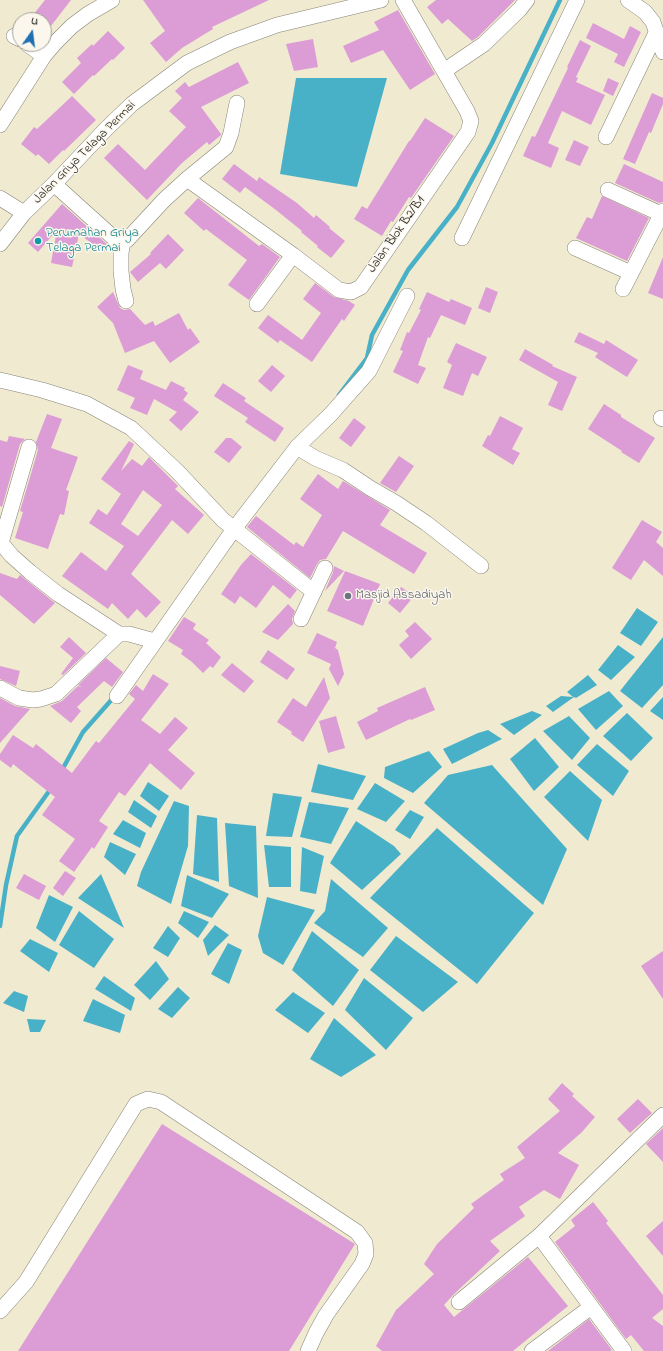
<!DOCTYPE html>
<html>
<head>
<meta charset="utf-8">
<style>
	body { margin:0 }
	#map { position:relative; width:663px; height:1351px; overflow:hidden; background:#f0ead0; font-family:"Indie Flower",sans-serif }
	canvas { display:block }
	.north { position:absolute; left:12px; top:12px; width:40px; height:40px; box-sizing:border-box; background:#fbf7ec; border:1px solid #a29f99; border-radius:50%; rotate:14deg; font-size:11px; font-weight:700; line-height:16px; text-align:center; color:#1c1c1c }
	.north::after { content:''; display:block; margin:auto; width:14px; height:18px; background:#1f6fb2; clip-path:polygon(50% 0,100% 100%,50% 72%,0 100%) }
</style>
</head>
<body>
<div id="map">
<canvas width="663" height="1351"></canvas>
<div class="north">U</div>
</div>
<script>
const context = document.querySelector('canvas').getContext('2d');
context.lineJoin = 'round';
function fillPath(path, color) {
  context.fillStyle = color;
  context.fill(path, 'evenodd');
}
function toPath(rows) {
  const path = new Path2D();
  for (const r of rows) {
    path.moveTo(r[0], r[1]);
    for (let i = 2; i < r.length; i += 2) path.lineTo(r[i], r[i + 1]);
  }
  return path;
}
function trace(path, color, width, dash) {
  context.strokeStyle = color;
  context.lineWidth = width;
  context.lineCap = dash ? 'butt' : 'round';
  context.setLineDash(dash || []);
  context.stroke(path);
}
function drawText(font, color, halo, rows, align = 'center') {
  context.font = font + ' "Indie Flower",sans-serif';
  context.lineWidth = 3;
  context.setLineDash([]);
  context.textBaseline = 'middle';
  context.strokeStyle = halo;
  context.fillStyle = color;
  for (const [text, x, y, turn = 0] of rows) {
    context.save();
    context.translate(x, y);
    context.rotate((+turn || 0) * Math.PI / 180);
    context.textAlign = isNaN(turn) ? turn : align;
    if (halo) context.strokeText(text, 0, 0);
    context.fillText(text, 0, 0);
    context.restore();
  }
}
const water = toPath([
	[296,78,387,78,357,187,280,174],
	[637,608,658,622,641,646,620,633],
	[663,637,663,685,642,708,620,691],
	[618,645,635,657,611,680,598,670],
	[588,675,597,685,576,698,574,697,553,712,546,706,561,696,573,697,567,692],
	[609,691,623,706,596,730,578,709],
	[663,697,663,720,650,711],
	[532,711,542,715,514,735,500,724],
	[627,713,653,738,631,761,603,736],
	[569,716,590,738,572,760,543,731],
	[488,730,502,739,452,764,443,749,478,733],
	[535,738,559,767,534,791,510,759],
	[597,744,629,771,613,796,577,765],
	[429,751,442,767,413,793,384,778,385,767],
	[318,764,366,776,353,800,311,792],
	[492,765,567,849,543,905,424,803,448,775],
	[570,771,602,800,588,841,544,797],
	[148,782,169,796,159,811,140,796],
	[375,783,405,801,386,822,357,809],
	[273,793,302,797,292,837,266,836],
	[134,800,157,816,151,828,128,812],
	[174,801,189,806,188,846,171,904,137,886,141,872],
	[309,802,349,808,331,844,300,837],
	[410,810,424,817,410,839,395,830],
	[197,815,217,818,219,882,193,874],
	[123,820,146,833,140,848,113,834],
	[356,821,394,846,401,854,362,890,330,863],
	[225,823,256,826,258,898,229,886],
	[437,828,534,913,477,984,370,898],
	[110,842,136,854,125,875,104,857],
	[264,845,291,847,291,887,269,887],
	[302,847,324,856,316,894,300,891],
	[101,874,124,928,78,898],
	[187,875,229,894,212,918,181,906],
	[331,879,388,928,363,957,314,923,325,911],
	[49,895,73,907,55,942,36,928],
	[267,897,315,910,283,965,263,953,258,936],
	[79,911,114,939,94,968,59,945],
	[184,911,209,922,198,938,178,923],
	[215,925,229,935,208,956,203,940],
	[168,926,180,938,168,957,153,948],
	[312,931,359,970,333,1006,292,970],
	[396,936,458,982,423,1012,370,970],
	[30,939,58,953,49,972,20,951],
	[228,943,242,950,229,984,211,974],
	[156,961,169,979,150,1000,134,985],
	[104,976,135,998,131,1011,95,989],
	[364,978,413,1018,386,1050,345,1010],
	[178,987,190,998,172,1018,158,1009],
	[14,991,28,996,24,1012,3,1003],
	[293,992,325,1013,308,1033,275,1010],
	[93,999,125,1015,120,1033,83,1021],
	[334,1018,376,1055,341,1077,310,1059],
	[27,1019,46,1020,40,1032,30,1032]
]);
const stream = toPath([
	[339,395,367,358,372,335,408,270,457,207,492,143,560,0],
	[62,770,83,732,114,697],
	[0,926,6,885,17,836,52,787]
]);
const building = toPath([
	[45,0,71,0,44,35,44,20,29,20],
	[143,0,269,0,212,27,213,29,182,48,166,62,150,43,165,31],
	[436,0,515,0,478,37,472,41,448,19,442,24,427,7],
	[398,10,435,74,410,90,383,50,351,63,343,46,379,30,374,22],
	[593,23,624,39,630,26,641,32,624,67,614,62,618,54,586,38],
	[108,31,125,48,113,60,112,59,94,76,93,75,74,94,62,82,81,63,77,58,92,44,93,46],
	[313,39,318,67,294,71,286,44],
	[580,40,591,46,576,77,578,78,576,82,605,95,591,125,562,111,548,143,559,148,551,168,523,156,532,136,535,137,568,68,567,67],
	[238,62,249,83,201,107,221,134,221,135,209,145,207,142,182,163,147,200,104,158,118,144,145,170,186,127,169,111,182,98,175,91,185,82,189,87],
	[608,78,619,83,613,96,603,91],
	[652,93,663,98,663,104,651,133,649,132,635,164,623,159],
	[72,96,96,120,64,151,63,150,49,164,38,154,36,156,21,144,34,127,37,129],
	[425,118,454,136,411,198,409,197,393,222,391,221,382,236,354,219,362,206,367,209,409,141,410,141],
	[574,140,589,147,580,166,565,160],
	[234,164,257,181,259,177,297,203,314,218,316,215,330,227,329,228,345,241,331,258,317,247,318,246,301,232,302,231,276,210,245,187,240,193,222,179],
	[624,164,663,182,663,202,659,203,615,183],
	[602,196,649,218,627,261,576,238,587,217,592,219],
	[198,198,259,246,262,244,280,257,249,300,228,285,247,260,206,229,204,231,184,213],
	[62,204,109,246,104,252,79,234,72,267,51,263,57,230,38,252,28,243],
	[168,234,184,250,166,269,160,263,138,282,130,272,151,254,150,253],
	[663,257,663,299,648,293],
	[315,283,334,297,349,301,355,305,344,321,342,319,312,362,280,340,278,343,258,328,268,315,302,340,321,313,303,299],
	[486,287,498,292,490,313,478,308],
	[113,292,120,308,124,310,130,309,145,325,153,321,155,326,179,313,188,330,190,328,200,342,170,363,154,341,125,353,113,323,97,307],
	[427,292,449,302,451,299,472,308,465,325,441,315,430,338,428,337,418,365,426,368,418,384,393,372,403,351,400,350,407,332,409,333,421,310,419,309],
	[579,332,604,344,606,340,638,360,627,377,595,357,598,353,574,342],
	[456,343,487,357,478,376,472,373,463,396,443,388,452,365,447,362],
	[525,349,553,365,552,366,577,377,562,411,548,405,558,382,519,360],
	[128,365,143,371,140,379,166,390,171,381,185,388,184,390,188,393,183,400,199,412,181,431,169,420,177,412,154,399,147,415,130,408,135,398,117,390],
	[272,365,285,376,271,392,258,381],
	[223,383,246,398,244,401,284,428,275,442,245,422,248,418,214,396],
	[604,404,621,415,621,417,655,438,639,463,621,452,622,451,588,429],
	[47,414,62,419,51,448,78,457,66,490,69,491,64,515,60,514,48,549,15,538,23,512,20,511,38,450,36,442],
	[500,416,523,428,512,449,520,453,513,465,482,446,488,435,490,436],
	[354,418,366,427,351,447,339,438],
	[9,436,25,439,20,444,2,507,0,506,0,440,7,442],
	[226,438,231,438,242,447,229,463,214,452],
	[129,441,134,444,121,471,132,459,142,466,149,457,178,486,175,489,204,515,188,534,172,520,131,574,161,602,146,618,137,609,128,619,112,603,108,609,62,576,81,552,106,571,124,546,89,523,98,509,107,515,121,494,101,479],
	[143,490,162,505,138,536,121,524],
	[399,456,414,466,396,492,380,483],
	[318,474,338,489,343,481,390,510,380,525,427,553,414,574,343,531,326,559,320,560,317,564,310,578,247,527,256,516,294,545,296,542,303,547,322,515,300,499],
	[642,520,662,532,656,542,663,548,663,576,644,560,631,580,612,568],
	[251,554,297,590,290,599,273,585,256,608,240,596,235,604,221,594,241,565],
	[334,566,344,571,325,591,333,572],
	[345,571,380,584,363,626,327,611],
	[0,573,17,579,20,575,55,603,34,624,0,595],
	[401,587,414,596,400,613,388,603],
	[288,604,295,611,292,619,293,624,278,640,262,632],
	[184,617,196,624,193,629,209,640,206,643,221,657,213,668,210,666,203,673,192,662,181,654,183,650,168,641],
	[415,622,432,639,411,659,399,645,409,636,405,631],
	[317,633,337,642,335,648,338,650,344,674,338,686,329,669,331,664,307,653],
	[69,637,86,653,63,675,61,674,73,658,60,647],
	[268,650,295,669,287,680,260,662],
	[106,658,123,672,112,687,104,681,77,707,81,711,71,723,50,706,62,701,78,686,82,687,78,685],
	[232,663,254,681,244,693,221,675],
	[0,666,20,671,16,686,0,679],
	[153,674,169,684,141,720,160,734,175,717,188,728,168,750,195,773,181,790,150,763,125,796,119,792,99,821,108,827,94,849,92,847,74,872,59,861,75,839,42,815,55,797,13,764,11,768,0,760,0,754,13,735,33,748,36,744,72,773,96,741,99,743,135,699,129,694,136,685,143,691],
	[324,677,330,698,303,742,291,734,292,732,277,722,293,698,306,707],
	[425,687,435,710,411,720,410,719,366,740,357,722,378,711,377,708],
	[0,698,15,706,30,709,0,743],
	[336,716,345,748,328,753,319,721],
	[65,871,76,878,63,896,53,888],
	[24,874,46,886,39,900,16,888],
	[663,951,663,999,641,966],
	[562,1083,574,1094,572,1096,595,1117,582,1132,558,1153,579,1165,560,1199,544,1190,519,1207,525,1216,490,1241,500,1251,453,1295,444,1305,454,1317,528,1257,568,1306,513,1351,382,1351,376,1346,396,1310,434,1274,424,1264,437,1244,474,1208,471,1204,504,1180,500,1174,525,1158,517,1147,560,1111,548,1099],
	[638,1099,652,1113,630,1133,617,1119],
	[162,1124,355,1244,289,1351,18,1351],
	[663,1128,663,1162,646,1144],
	[593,1202,608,1221,606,1223,663,1295,663,1309,652,1318,663,1326,663,1351,644,1351,631,1335,626,1339,555,1242,575,1226,571,1220],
	[663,1221,663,1256,646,1236],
	[589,1319,612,1350,610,1351,548,1351]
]);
const minor = toPath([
	[628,0,645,12,653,22,663,52],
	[14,36,20,39],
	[27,44,44,56],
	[444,71,484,44,520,9,527,0],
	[0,125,44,56,55,43,72,26,88,14,112,0],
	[606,137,656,33],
	[187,179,293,255,339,290,351,292,361,287,468,132,471,121,467,111,403,0],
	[54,184,116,240,123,242,127,240,164,200,187,179,226,147,231,133,237,103],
	[608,190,661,214],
	[0,198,24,213],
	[462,238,577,0],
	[123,242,121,253,121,271,123,289,126,301],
	[0,244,24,213,54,184,106,129,132,104,187,63,230,42,277,25,381,0],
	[575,248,631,273],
	[623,289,663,211],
	[257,304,293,255],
	[0,380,42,390,87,404,131,428,177,471,223,520,314,592],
	[661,418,663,419],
	[297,447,315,458,343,470,370,488,396,503,426,523,481,566],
	[0,542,12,556,30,572,58,594,119,634,129,634,151,640,156,640],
	[1,543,29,447],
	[301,619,325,568],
	[0,688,19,698,33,700,41,699,56,694,119,634],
	[117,696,234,529,297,447,331,414,369,371,407,296],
	[539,1236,624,1351],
	[459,1302,539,1236,663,1115],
	[0,1311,26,1282,136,1104,148,1099,161,1102,357,1232,365,1243,366,1254,362,1264,326,1315,316,1333,308,1351],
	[532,1351,591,1307]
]);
const markers = [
	[38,241,4,"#0f9aa8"],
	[348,596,4,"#6b7280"]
];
const streetNames = [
	["Jalan Griya Telaga Permai",85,153,-45],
	["Jalan Blok B2/B1",397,235,-55]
];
const cultureNames = [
	["Perumahan Griya",46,234],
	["Telaga Permai",46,249]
];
const worshipNames = [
	["Masjid Assadiyah",356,596]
];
fillPath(water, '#49b1c7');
trace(stream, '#49b1c7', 4.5);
fillPath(building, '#dc9cd6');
trace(minor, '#868376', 16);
trace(minor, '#fff', 15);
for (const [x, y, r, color] of markers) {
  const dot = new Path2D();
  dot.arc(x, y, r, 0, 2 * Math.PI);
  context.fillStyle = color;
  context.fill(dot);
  trace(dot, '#fbf7ec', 1.5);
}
drawText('13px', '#1c1c1c', '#fbf7ec', streetNames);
drawText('13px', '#0d838f', '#fbf7ec', cultureNames, 'left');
drawText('13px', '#5b616d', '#fbf7ec', worshipNames, 'left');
</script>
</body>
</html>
